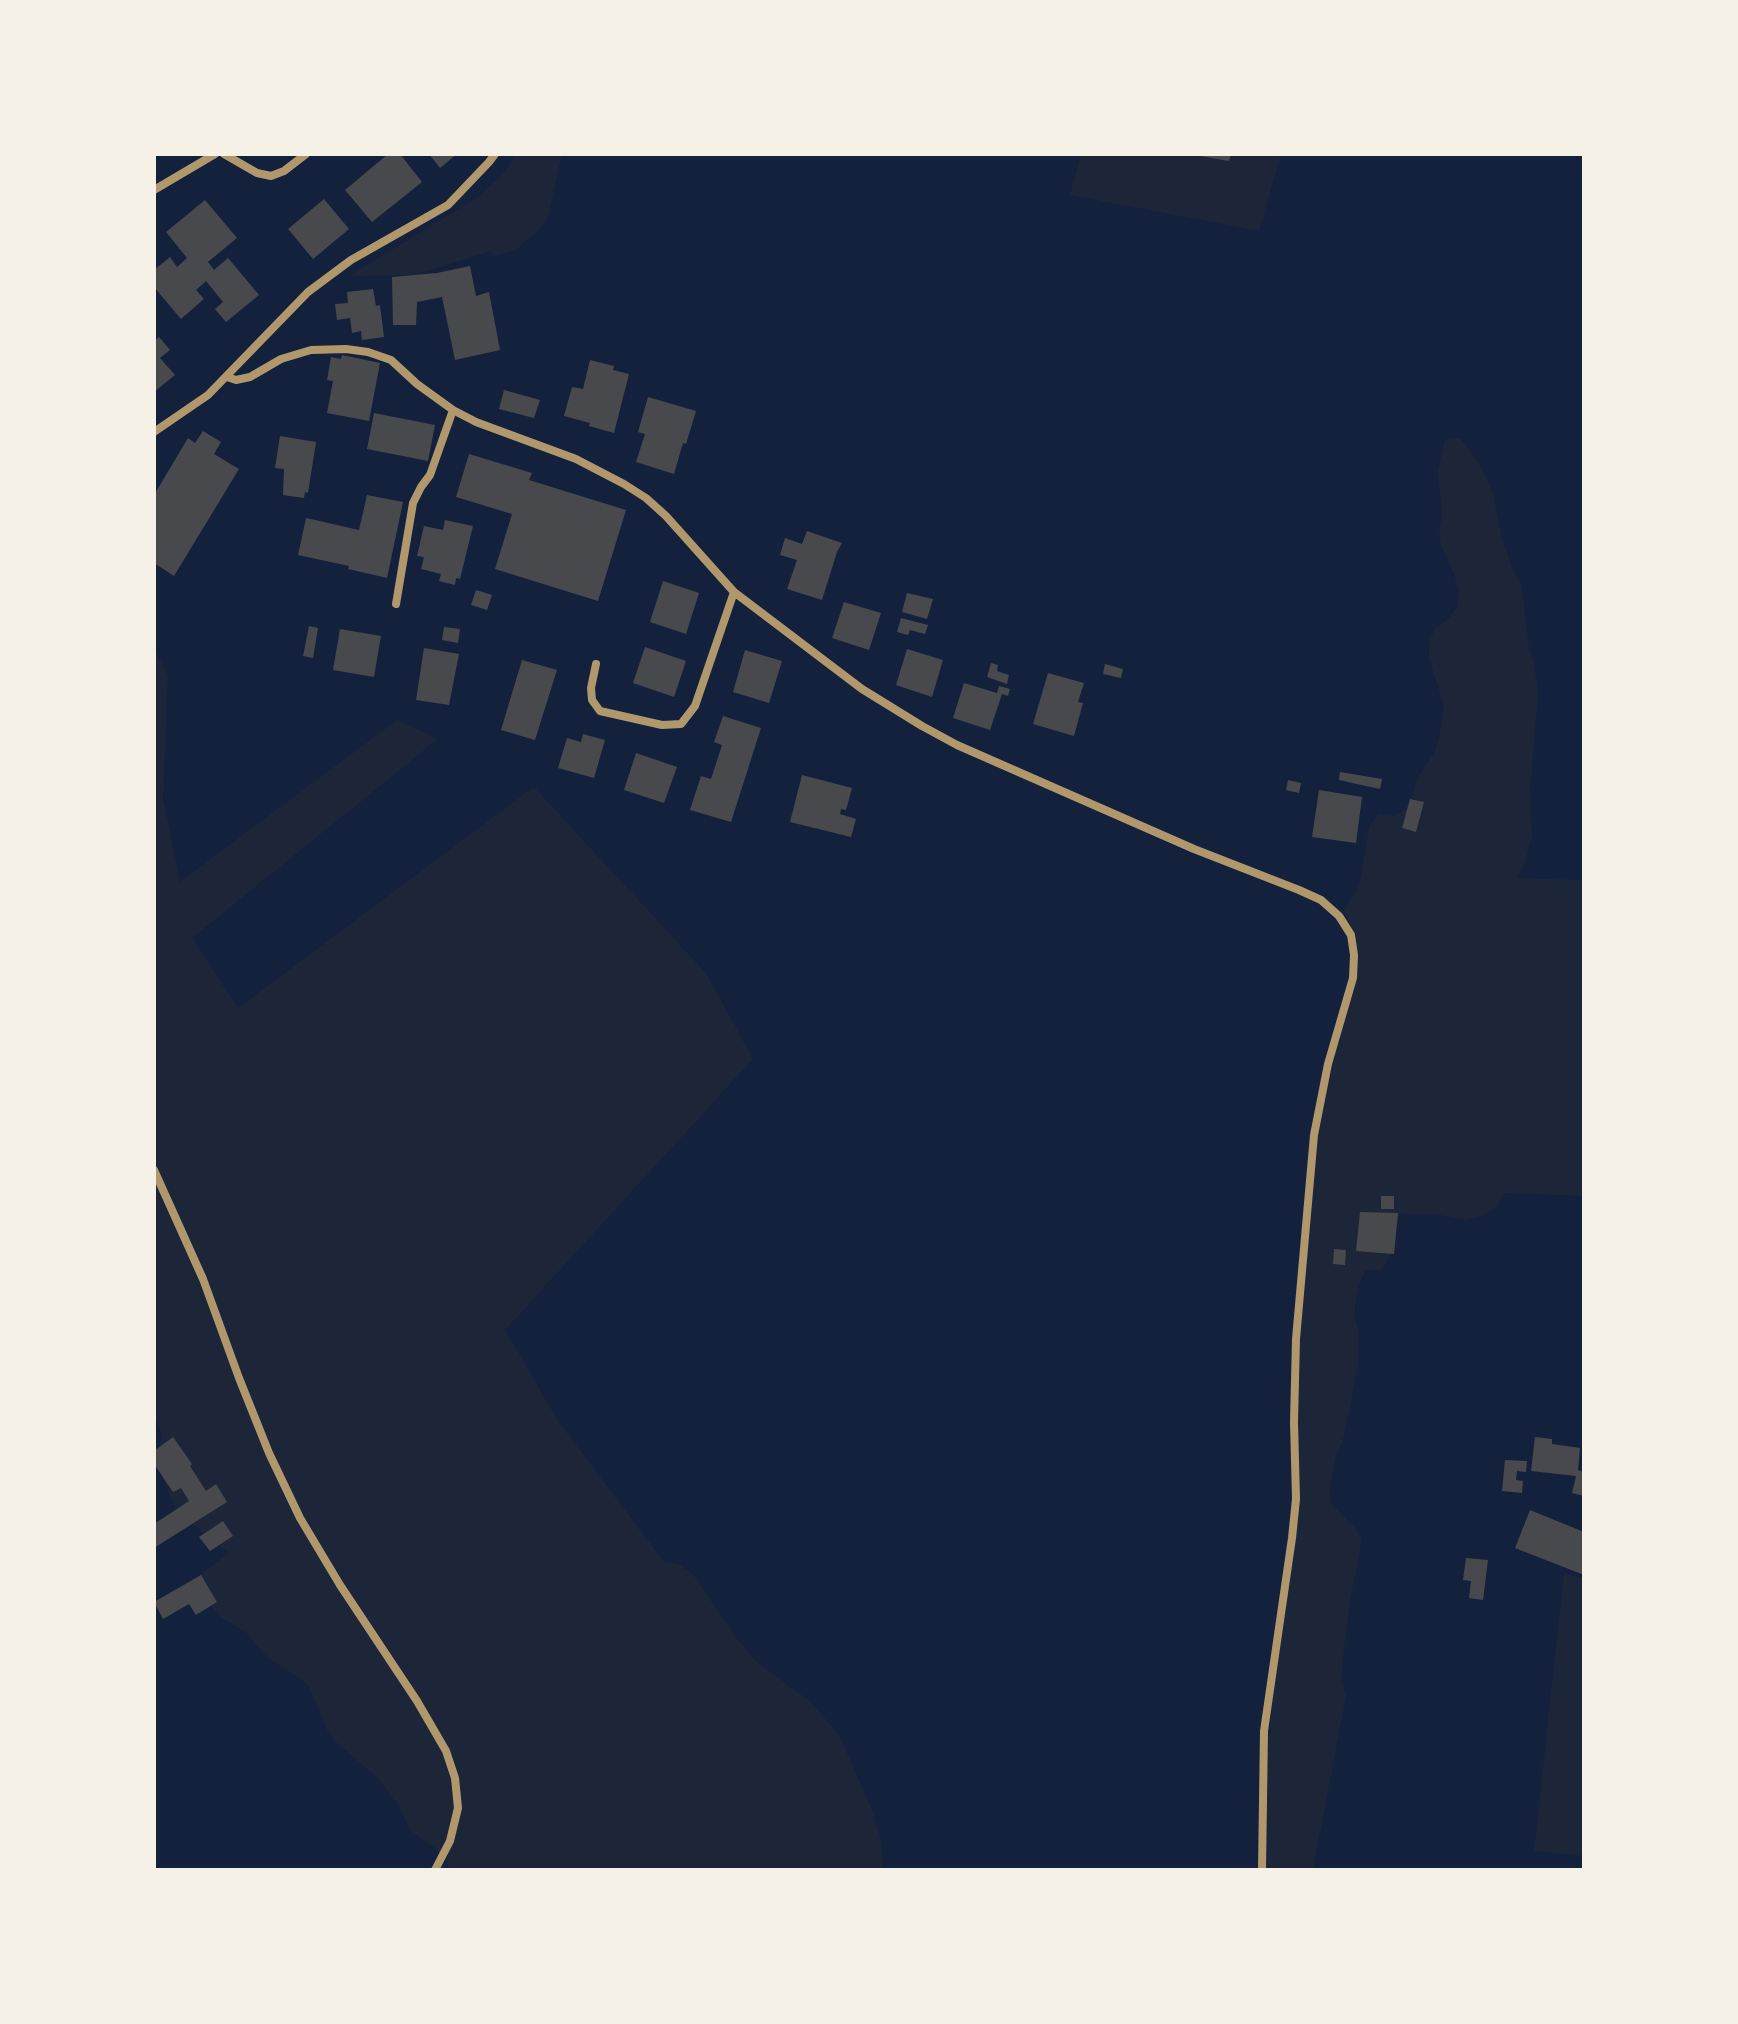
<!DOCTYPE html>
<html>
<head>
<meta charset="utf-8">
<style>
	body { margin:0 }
	#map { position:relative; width:1738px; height:2024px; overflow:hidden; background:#14213d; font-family:"Nunito Sans",sans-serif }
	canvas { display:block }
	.frame { position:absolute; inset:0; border:156px solid #f6f1e7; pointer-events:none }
</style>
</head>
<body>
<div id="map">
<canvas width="1738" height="2024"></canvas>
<div class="frame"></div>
</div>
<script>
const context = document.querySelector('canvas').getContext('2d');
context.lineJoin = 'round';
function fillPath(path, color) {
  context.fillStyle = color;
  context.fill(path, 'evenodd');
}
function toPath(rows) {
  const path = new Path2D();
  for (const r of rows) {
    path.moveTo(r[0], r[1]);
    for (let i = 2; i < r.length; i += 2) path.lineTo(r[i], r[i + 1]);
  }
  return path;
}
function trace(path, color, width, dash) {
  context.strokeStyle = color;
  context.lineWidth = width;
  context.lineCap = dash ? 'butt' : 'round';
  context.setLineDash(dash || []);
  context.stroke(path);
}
const green = toPath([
	[515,154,562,154,548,216,540,229,516,250,493,256,491,251,415,275,349,276,478,197,505,172],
	[1081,154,1281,154,1259,231,1070,195],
	[1460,438,1479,463,1493,493,1502,539,1513,570,1521,584,1529,647,1534,662,1538,693,1530,789,1532,835,1524,866,1516,878,1584,880,1584,1196,1504,1193,1495,1208,1481,1216,1465,1220,1435,1214,1418,1215,1400,1213,1390,1256,1382,1270,1366,1270,1359,1285,1355,1302,1355,1318,1359,1333,1358,1366,1349,1412,1342,1443,1336,1457,1330,1488,1331,1503,1354,1527,1362,1539,1350,1601,1344,1649,1341,1680,1346,1696,1313,1870,1266,1870,1265,1776,1273,1693,1289,1588,1300,1484,1294,1379,1311,1176,1338,1024,1349,992,1353,932,1344,911,1359,886,1369,827,1378,814,1394,816,1408,808,1414,793,1417,778,1435,752,1439,737,1444,705,1429,659,1429,643,1435,628,1448,619,1457,607,1459,591,1454,574,1441,546,1439,531,1442,516,1438,471,1445,440],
	[154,648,168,676,163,798,180,882,397,720,438,739,192,938,238,1008,534,787,706,973,753,1059,505,1330,558,1421,664,1562,680,1565,693,1574,736,1638,757,1662,807,1699,819,1711,840,1737,872,1810,881,1841,883,1870,449,1870,447,1861,436,1849,411,1831,397,1803,377,1777,337,1743,327,1730,309,1686,296,1676,268,1658,256,1645,247,1633,222,1618,211,1606,194,1579,229,1553,177,1512,156,1463,162,1434,154,1415],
	[1564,1573,1584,1579,1584,1856,1534,1851]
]);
const building = toPath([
	[388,154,400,154,422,182,372,222,345,190],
	[429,154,457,154,440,168],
	[1200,154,1231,154,1229,161,1200,156],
	[324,199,349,229,313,259,288,229],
	[205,200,237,238,208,262,214,270,228,258,259,295,226,322,215,309,223,302,206,281,196,290,204,299,181,319,154,287,154,270,170,257,177,267,187,258,166,232],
	[470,266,476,296,489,292,500,350,455,360,442,297,417,302,416,325,393,325,392,277,437,273],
	[373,289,376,306,380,305,384,337,362,340,361,331,352,333,350,318,337,320,335,304,348,303,347,292],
	[159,337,170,350,160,358,175,375,154,392,154,341],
	[342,355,380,363,369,421,327,413,333,381,327,380,331,357,341,359],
	[590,360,614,366,613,370,629,374,614,433,589,426,590,423,564,416,572,387,583,389],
	[504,390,540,400,534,418,499,409],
	[648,397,696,411,686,444,683,443,674,474,636,462,645,434,638,432],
	[374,413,435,425,428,461,367,449],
	[203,431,221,442,214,454,239,469,174,576,154,563,154,495,188,438,195,443],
	[280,436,316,442,308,493,305,492,304,498,283,495,284,469,275,468],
	[469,454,532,473,529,480,626,510,598,601,495,569,512,514,456,497],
	[367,495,403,502,387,578,348,569,349,566,298,555,306,518,359,530],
	[445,520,473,526,460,579,456,578,455,585,439,581,441,574,421,569,424,557,417,556,424,526,443,530],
	[807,531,842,543,837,552,822,600,787,589,797,560,780,555,785,538,802,544],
	[663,581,699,593,686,634,650,622],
	[476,590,492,595,487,610,471,605],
	[907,593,933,599,927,619,902,612],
	[844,602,881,613,869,650,832,638],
	[901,618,928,625,925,634,910,630,908,635,897,632],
	[309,626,318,628,313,658,303,656],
	[444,627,460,629,458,643,442,640],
	[340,629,381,636,374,677,333,670],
	[645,647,686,661,674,697,633,683],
	[424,648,459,654,449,705,416,700],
	[907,649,943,660,932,697,896,685],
	[745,650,782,661,769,703,733,692],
	[522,660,557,670,535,740,501,730],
	[991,663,998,665,997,671,1009,675,1007,684,987,677],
	[1105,664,1123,669,1121,678,1103,674],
	[1048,673,1084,683,1078,702,1083,703,1074,736,1033,724],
	[964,683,997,693,999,686,1010,689,1008,696,1002,694,990,730,953,718],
	[723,716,761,728,731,822,690,810,701,776,711,779,722,745,714,742],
	[583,734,605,740,594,778,558,768,567,738,581,742],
	[636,753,677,767,664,803,624,790],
	[1340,772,1382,779,1380,789,1339,780],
	[802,775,852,788,846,810,841,809,840,814,856,819,851,837,790,822],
	[1288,780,1301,783,1299,793,1286,790],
	[1319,790,1362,797,1356,843,1312,837],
	[1410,799,1424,802,1416,832,1402,828],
	[1381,1196,1394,1196,1394,1209,1381,1209],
	[1360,1212,1398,1213,1394,1254,1356,1251],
	[1334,1249,1346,1250,1345,1265,1333,1264],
	[173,1437,192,1464,190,1466,206,1491,216,1484,227,1502,154,1548,154,1524,189,1501,181,1488,173,1492,154,1464,154,1451],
	[1535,1437,1552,1439,1552,1444,1580,1448,1578,1470,1584,1472,1584,1496,1572,1493,1576,1476,1531,1471],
	[1505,1460,1527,1461,1526,1472,1517,1471,1516,1480,1523,1481,1522,1493,1502,1491],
	[1530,1510,1584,1532,1584,1575,1515,1548],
	[223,1521,233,1536,210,1551,199,1537],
	[1466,1558,1488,1560,1483,1600,1469,1598,1471,1581,1463,1580],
	[201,1575,217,1602,196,1615,189,1604,163,1619,154,1602]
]);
const minor = toPath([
	[224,154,257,173,271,176,284,171,306,154],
	[154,190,215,154],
	[227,377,236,380,250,377,281,359,311,350,346,349,368,352,391,360,417,384,453,410,476,422,576,459,624,484,646,498,666,516,734,592,862,689,922,726,957,745,1194,849,1299,890,1321,900,1339,916,1351,935,1354,955,1353,978,1328,1064,1314,1135,1296,1339,1294,1422,1296,1499,1292,1538,1264,1731,1262,1870],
	[154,432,208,395,308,292,351,260,448,205,489,162,495,154],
	[396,604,413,503,421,487,430,475,453,410],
	[596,664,591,688,592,700,600,711,662,725,681,724,695,706,734,592],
	[154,1170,203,1279,239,1378,269,1453,300,1518,340,1585,417,1701,446,1751,455,1778,458,1808,450,1841,435,1870]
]);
fillPath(green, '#1d2539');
fillPath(building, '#48494c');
trace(minor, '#b1986c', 8);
</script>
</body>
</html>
